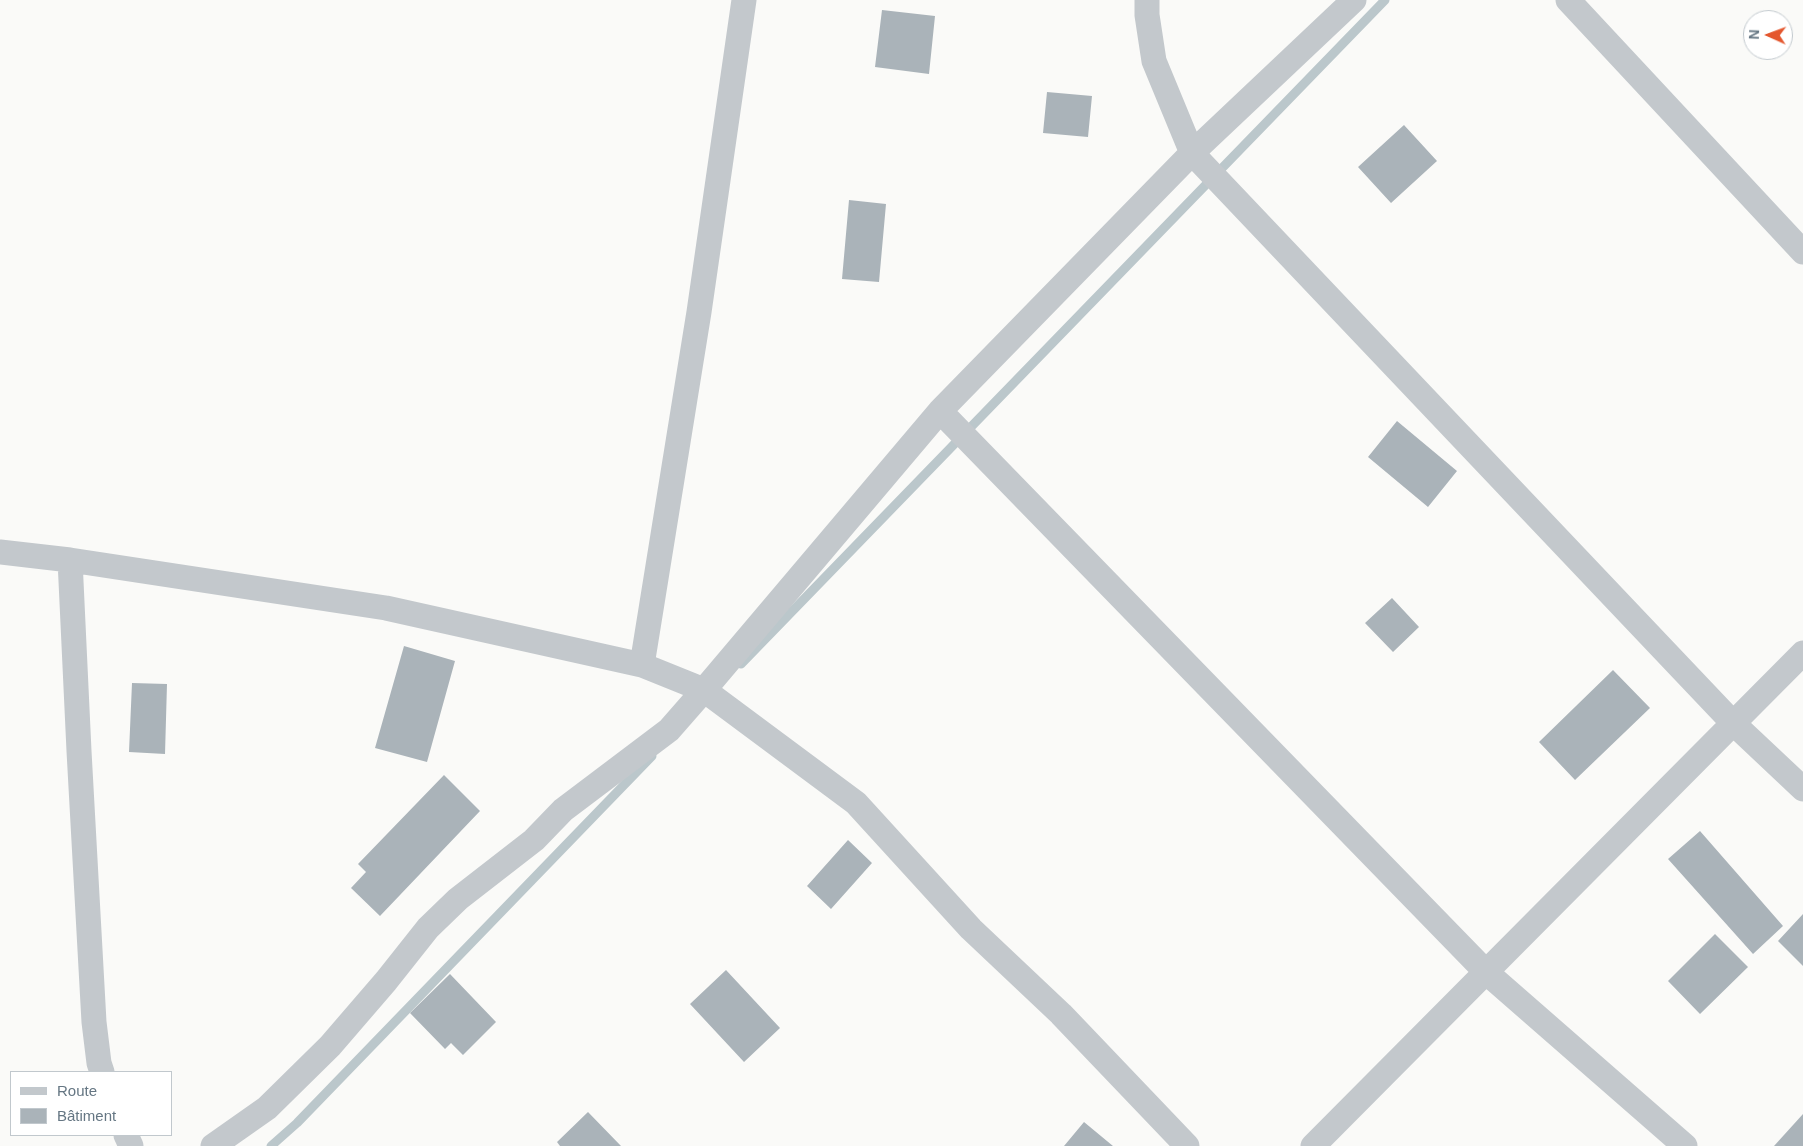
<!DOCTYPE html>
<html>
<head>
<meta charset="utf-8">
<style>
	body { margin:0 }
	#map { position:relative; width:1803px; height:1146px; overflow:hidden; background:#fafaf8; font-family:Helvetica,sans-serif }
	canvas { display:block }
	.legend { position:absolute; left:10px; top:1071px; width:162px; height:65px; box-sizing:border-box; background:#fff; border:1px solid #c1c8cd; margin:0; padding:6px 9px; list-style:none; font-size:15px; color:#657683 }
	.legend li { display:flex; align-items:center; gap:10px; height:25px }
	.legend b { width:25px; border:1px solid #c1c8cd }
	.north { position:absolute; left:1743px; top:10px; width:50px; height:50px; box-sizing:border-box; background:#fff; border:1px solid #c1c8cd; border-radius:50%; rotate:272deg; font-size:14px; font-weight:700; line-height:20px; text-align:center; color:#657683 }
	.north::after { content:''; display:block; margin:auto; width:18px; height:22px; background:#e4572e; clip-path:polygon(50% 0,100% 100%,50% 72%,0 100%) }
</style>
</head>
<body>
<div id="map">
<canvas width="1803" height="1146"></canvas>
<ul class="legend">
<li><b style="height:6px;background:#c3c8cc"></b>Route</li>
<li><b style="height:14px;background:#aab3b9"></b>Bâtiment</li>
</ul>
<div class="north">N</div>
</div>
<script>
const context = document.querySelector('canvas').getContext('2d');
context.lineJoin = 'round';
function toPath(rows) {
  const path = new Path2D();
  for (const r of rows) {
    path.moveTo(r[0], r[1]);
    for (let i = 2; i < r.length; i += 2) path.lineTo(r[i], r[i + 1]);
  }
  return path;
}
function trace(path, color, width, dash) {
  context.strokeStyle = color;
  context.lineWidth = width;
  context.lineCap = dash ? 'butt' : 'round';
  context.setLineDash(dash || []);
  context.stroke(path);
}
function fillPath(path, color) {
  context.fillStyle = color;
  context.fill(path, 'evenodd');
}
const stream = toPath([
	[741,664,1385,0],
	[271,1146,297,1123,652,756]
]);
const building = toPath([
	[882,10,935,16,929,74,875,67],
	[1047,92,1092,96,1088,137,1043,133],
	[1404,125,1437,161,1391,203,1358,167],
	[849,200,886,204,879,282,842,279],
	[1397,421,1457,471,1428,507,1368,457],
	[1392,598,1419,627,1393,652,1365,623],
	[404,646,455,661,427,762,375,748],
	[1613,670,1650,708,1575,780,1539,742],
	[132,683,167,684,165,754,129,752],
	[444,775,480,811,380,916,351,888,366,872,358,864],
	[1700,831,1783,926,1753,954,1668,859],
	[848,840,872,863,831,909,807,886],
	[1803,914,1803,966,1778,941],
	[1715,934,1748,967,1700,1014,1668,981],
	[726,970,780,1028,744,1062,690,1004],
	[450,974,496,1022,463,1055,451,1043,445,1049,410,1013],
	[588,1112,621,1146,560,1146,557,1142],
	[1803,1114,1803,1146,1774,1146],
	[1084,1122,1113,1146,1064,1146]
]);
const street = toPath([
	[1147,0,1147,15,1154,61,1192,153,1733,723,1803,789],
	[1568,0,1803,252],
	[940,411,1487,973,1685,1146],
	[0,552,70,560,386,608,642,665,704,690,856,803,971,929,1061,1014,1187,1146],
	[70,560,79,751,94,1022,99,1063,102,1072],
	[642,665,699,312,744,0],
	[126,1135,131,1146],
	[213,1146,267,1108,330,1046,386,981,428,928,458,899,534,840,563,810,669,730,704,690,940,411,1192,153,1354,0],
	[1313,1146,1803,653]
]);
trace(stream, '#bbc7cb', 9);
fillPath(building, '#aab3b9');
trace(street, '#c3c8cc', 25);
</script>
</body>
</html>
